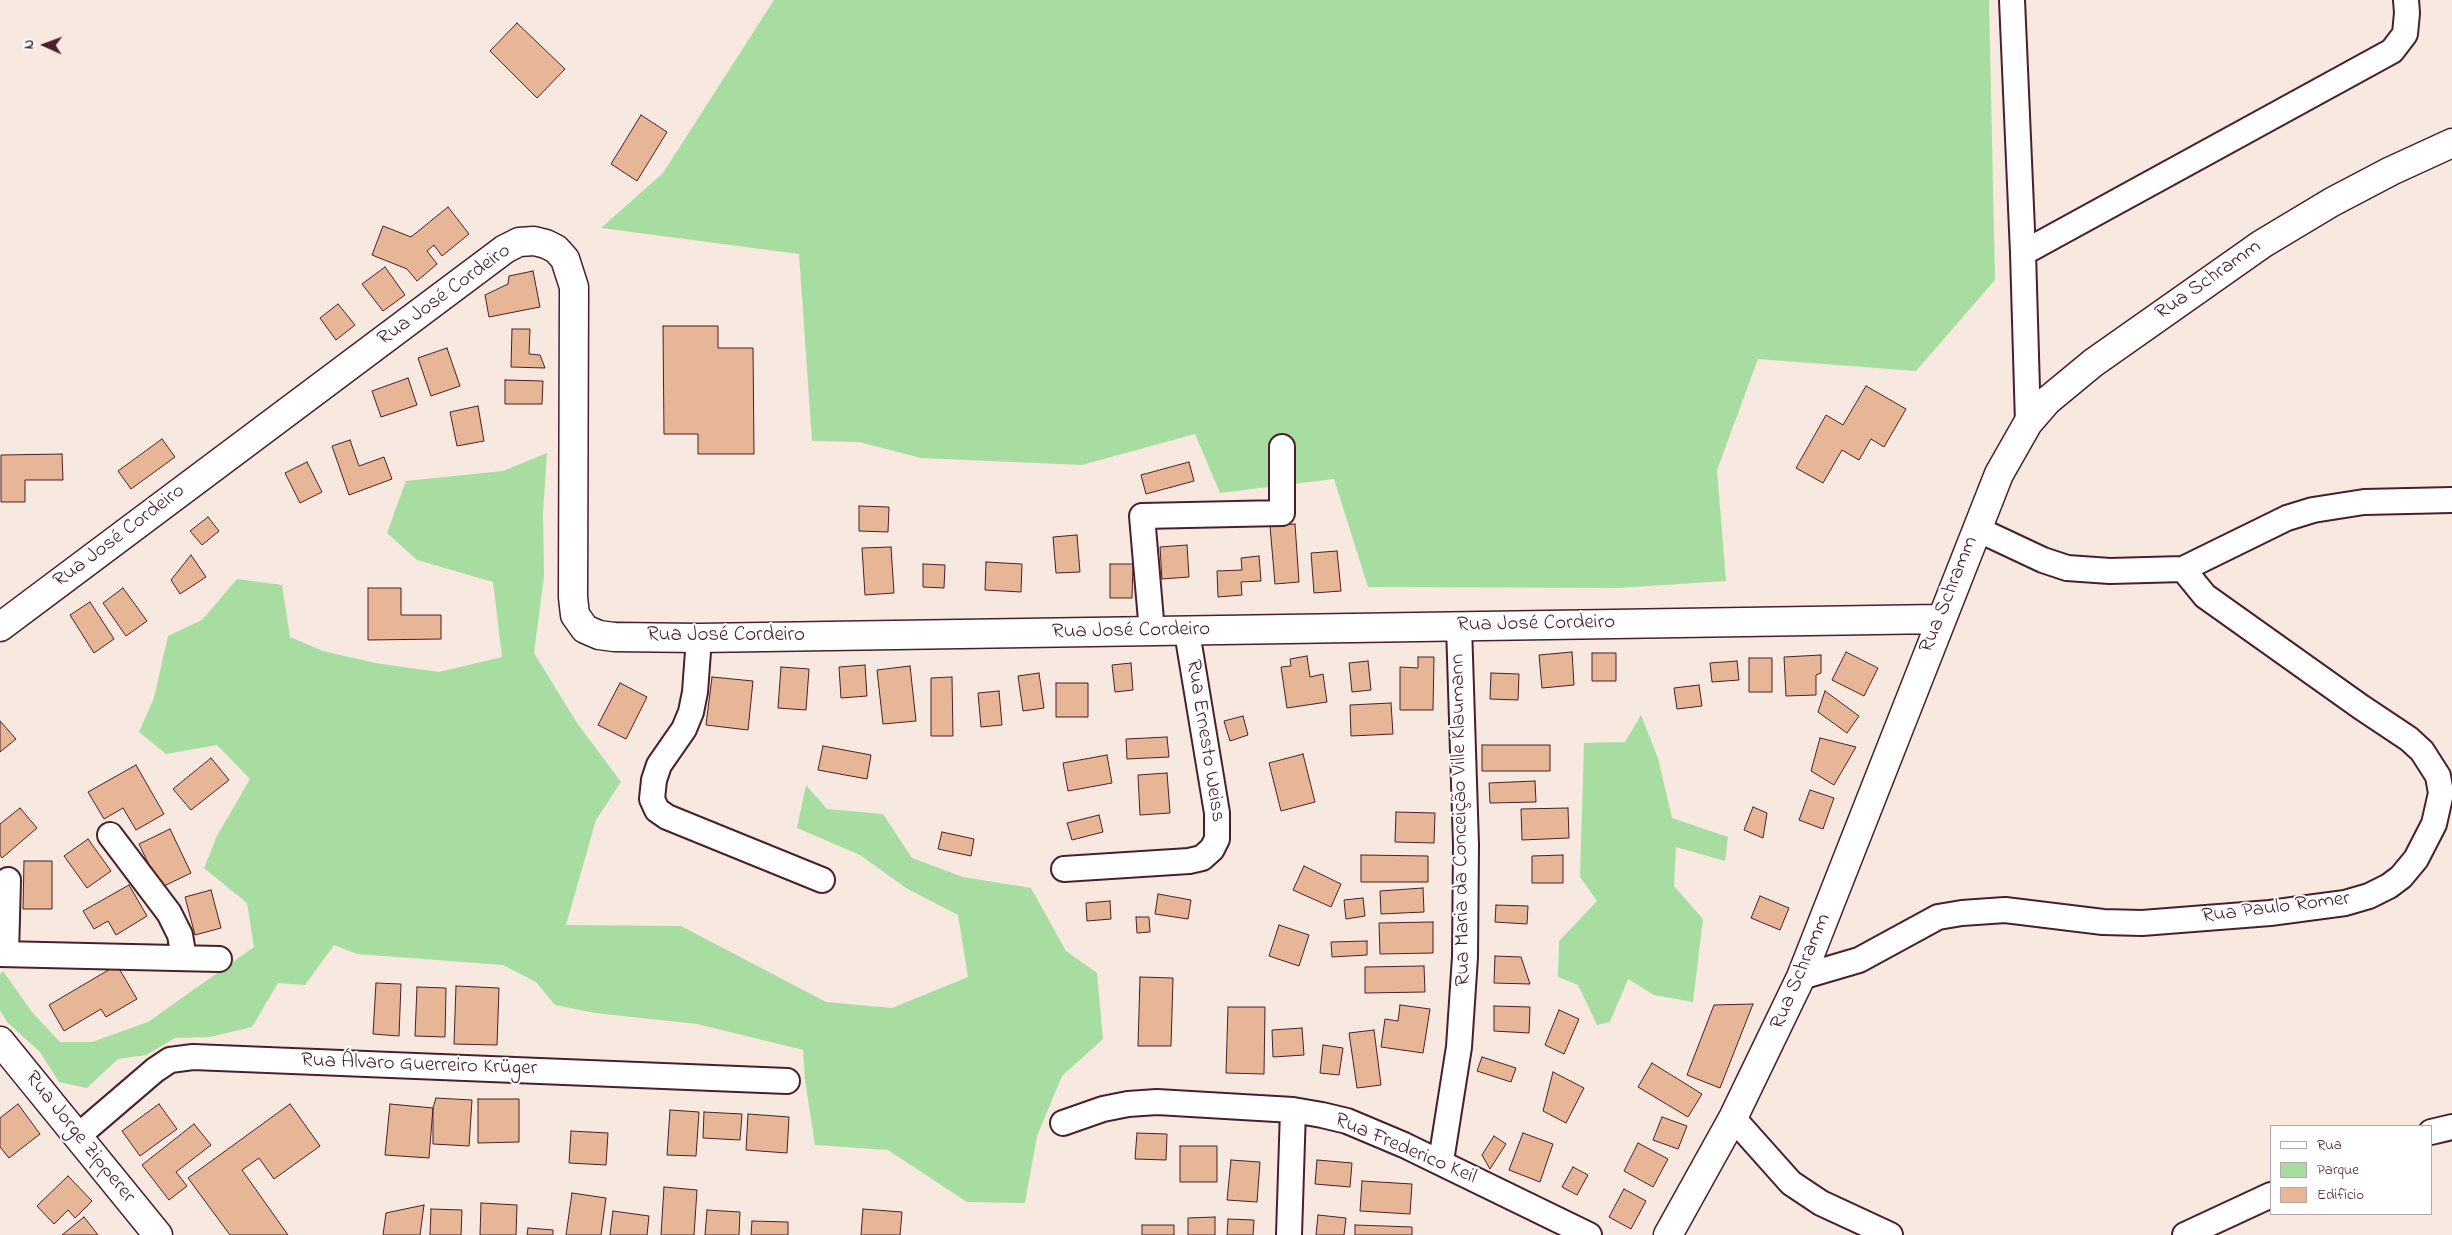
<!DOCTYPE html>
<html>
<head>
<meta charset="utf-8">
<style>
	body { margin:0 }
	#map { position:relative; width:2452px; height:1235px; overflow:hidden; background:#f8e9e0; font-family:"Indie Flower",sans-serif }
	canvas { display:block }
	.legend { position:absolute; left:2270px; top:1125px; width:162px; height:90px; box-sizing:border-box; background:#fff; border:1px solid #b7a5aa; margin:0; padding:6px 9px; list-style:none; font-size:15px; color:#4a1f2b }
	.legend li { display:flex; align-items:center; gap:10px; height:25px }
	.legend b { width:25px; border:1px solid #b7a5aa }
	.north { position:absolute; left:20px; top:20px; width:50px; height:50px; -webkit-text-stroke:4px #fff; paint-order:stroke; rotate:272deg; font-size:14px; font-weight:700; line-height:20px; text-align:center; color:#4a1f2b }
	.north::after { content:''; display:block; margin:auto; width:18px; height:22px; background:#4a1f2b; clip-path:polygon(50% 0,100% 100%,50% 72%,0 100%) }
</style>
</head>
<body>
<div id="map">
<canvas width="2452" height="1235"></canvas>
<ul class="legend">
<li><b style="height:6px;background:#fff"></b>Rua</li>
<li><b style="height:14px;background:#a7dda0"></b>Parque</li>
<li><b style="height:14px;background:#e6b696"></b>Edifício</li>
</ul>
<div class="north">N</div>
</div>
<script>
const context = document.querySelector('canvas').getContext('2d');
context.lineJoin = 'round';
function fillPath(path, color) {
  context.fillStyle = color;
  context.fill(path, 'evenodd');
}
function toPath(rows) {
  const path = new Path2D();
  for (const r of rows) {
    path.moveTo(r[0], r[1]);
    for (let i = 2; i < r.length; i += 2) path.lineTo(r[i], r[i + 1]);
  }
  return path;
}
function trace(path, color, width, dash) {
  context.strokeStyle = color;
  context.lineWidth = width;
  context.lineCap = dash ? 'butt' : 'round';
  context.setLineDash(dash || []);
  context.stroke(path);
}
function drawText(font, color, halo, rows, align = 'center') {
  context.font = font + ' "Indie Flower",sans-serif';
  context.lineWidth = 4;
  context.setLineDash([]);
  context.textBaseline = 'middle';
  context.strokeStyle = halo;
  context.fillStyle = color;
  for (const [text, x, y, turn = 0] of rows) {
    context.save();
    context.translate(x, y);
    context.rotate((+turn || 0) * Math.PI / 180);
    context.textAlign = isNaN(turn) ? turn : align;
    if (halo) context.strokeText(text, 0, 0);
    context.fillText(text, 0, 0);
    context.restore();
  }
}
const green = toPath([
	[774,0,1989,0,1995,280,1916,371,1758,359,1717,470,1726,581,1617,588,1368,587,1334,479,1220,493,1195,434,1082,465,921,458,859,442,812,441,799,254,601,228,663,173],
	[547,453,543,513,544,576,534,653,577,723,621,782,596,820,566,925,681,926,826,1002,892,1008,968,977,958,915,906,888,860,855,797,828,806,785,827,809,883,814,912,858,963,877,1031,888,1066,951,1097,973,1103,1039,1062,1076,1037,1136,1025,1203,967,1202,888,1150,815,1145,805,1080,803,1050,697,1024,595,1013,555,1005,536,982,503,965,357,954,334,945,305,985,278,983,252,1027,210,1037,175,1038,146,1055,118,1059,87,1088,59,1082,40,1052,7,1022,0,1010,0,975,3,971,32,1012,60,1042,92,1042,148,1022,254,947,247,903,204,868,217,836,250,779,217,745,166,754,139,732,154,698,168,636,202,620,237,579,282,585,290,637,323,651,375,663,439,672,502,657,493,582,417,560,387,533,406,481,503,471],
	[1641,715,1658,758,1672,818,1728,837,1725,861,1676,847,1674,886,1703,919,1693,1002,1654,995,1628,979,1610,1022,1597,1025,1578,985,1558,977,1559,941,1597,901,1580,877,1584,743,1625,742]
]);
const building = toPath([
	[517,23,565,69,537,98,490,51,517,23],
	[641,115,667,132,637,181,611,164,641,115],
	[448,207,469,234,442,256,434,245,427,251,437,264,417,281,407,269,372,255,383,226,411,237,448,207],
	[385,267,405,295,383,311,362,284,385,267],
	[533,271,540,307,489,317,485,295,508,284,509,276,533,271],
	[338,304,355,325,336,340,320,318,338,304],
	[663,326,718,326,718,348,753,348,754,454,698,454,698,434,664,434,663,326],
	[512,329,530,329,529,354,540,355,545,368,511,367,512,329],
	[447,348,460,386,431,396,418,358,447,348],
	[408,378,417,405,381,417,372,391,408,378],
	[505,380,543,381,542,404,505,404,505,380],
	[1866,386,1906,409,1884,447,1871,439,1859,460,1842,450,1823,483,1796,468,1826,415,1843,425,1866,386],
	[478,406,484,441,457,446,450,412,478,406],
	[162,439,175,457,131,489,118,471,162,439],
	[350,440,359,466,384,457,392,479,349,495,332,446,350,440],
	[62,454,63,480,25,480,25,502,1,502,1,455,62,454],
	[307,462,322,492,300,503,285,473,307,462],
	[1189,462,1194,481,1146,494,1141,475,1189,462],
	[859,506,889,507,888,532,859,531,859,506],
	[208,517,219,531,202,545,190,531,208,517],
	[1295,524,1299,582,1275,584,1270,526,1295,524],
	[1077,535,1080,572,1056,573,1053,537,1077,535],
	[1187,545,1189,577,1162,579,1160,547,1187,545],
	[891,547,894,593,865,595,862,548,891,547],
	[1337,551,1341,591,1314,593,1311,553,1337,551],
	[191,555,206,577,180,594,171,580,191,555],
	[1259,556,1261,581,1241,582,1242,595,1218,597,1217,571,1242,570,1241,558,1259,556],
	[986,562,1022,564,1021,592,985,590,986,562],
	[923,564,945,565,944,588,923,587,923,564],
	[1110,564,1133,564,1132,598,1110,598,1110,564],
	[123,588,147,621,126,636,103,603,123,588],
	[368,588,401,588,401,615,441,615,441,639,368,640,368,588],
	[90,602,114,639,94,653,70,615,90,602],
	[1572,652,1574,685,1542,688,1539,655,1572,652],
	[1846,652,1878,668,1864,696,1832,680,1846,652],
	[1592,653,1616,653,1616,681,1592,681,1592,653],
	[1821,655,1821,673,1816,675,1816,695,1786,696,1784,657,1821,655],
	[1307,656,1310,677,1323,674,1327,702,1287,708,1281,667,1291,666,1290,659,1307,656],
	[1418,657,1434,657,1433,710,1400,710,1400,667,1418,668,1418,657],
	[1749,658,1772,658,1772,692,1749,692,1749,658],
	[1368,661,1371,690,1352,692,1349,663,1368,661],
	[1737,661,1739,680,1712,682,1710,663,1737,661],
	[1131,663,1133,690,1115,692,1112,665,1131,663],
	[865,665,867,696,841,698,839,667,865,665],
	[910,666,916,721,883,724,877,670,910,666],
	[781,667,809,669,806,710,778,708,781,667],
	[1039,673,1044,708,1023,711,1018,676,1039,673],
	[1491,673,1519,674,1518,700,1490,699,1491,673],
	[712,677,753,681,748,730,706,725,712,677],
	[952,677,953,736,931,736,931,678,952,677],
	[620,683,647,697,626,739,598,725,620,683],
	[1056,683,1088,683,1088,717,1056,717,1056,683],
	[1699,685,1702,706,1677,709,1674,688,1699,685],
	[999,691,1002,725,981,727,978,693,999,691],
	[1825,691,1859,716,1847,733,1818,712,1825,691],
	[1391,703,1393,734,1351,736,1350,705,1391,703],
	[1243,716,1248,735,1230,741,1224,721,1243,716],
	[0,721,16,739,0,752,0,721],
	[1167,737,1169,757,1127,759,1126,739,1167,737],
	[1820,738,1856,747,1834,785,1811,771,1820,738],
	[1482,745,1550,745,1550,771,1482,771,1482,745],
	[823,746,871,755,867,779,818,770,823,746],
	[1303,754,1315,802,1281,811,1269,763,1303,754],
	[1107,755,1112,783,1068,791,1063,763,1107,755],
	[211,758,229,780,191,810,173,789,211,758],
	[136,765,164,814,136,830,123,808,104,819,88,792,136,765],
	[1167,773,1170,813,1140,815,1138,775,1167,773],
	[1535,781,1536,802,1490,803,1489,783,1535,781],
	[1810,790,1834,798,1823,829,1799,820,1810,790],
	[1753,807,1767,813,1763,838,1744,830,1753,807],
	[20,808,37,828,2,858,0,855,0,824,20,808],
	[1568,808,1569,838,1522,840,1521,809,1568,808],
	[1396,812,1435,813,1434,843,1395,842,1396,812],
	[1099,815,1103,832,1072,840,1067,823,1099,815],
	[170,829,191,873,160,888,139,844,170,829],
	[942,832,974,839,971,856,938,849,942,832],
	[88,839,111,871,87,888,64,856,88,839],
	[1361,855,1428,856,1428,882,1361,882,1361,855],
	[1563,855,1563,883,1532,883,1532,856,1563,855],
	[24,861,52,861,52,909,23,909,24,861],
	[1304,866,1341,884,1331,907,1293,890,1304,866],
	[129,885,147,916,116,935,108,921,94,929,83,911,129,885],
	[1423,888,1424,912,1381,914,1380,891,1423,888],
	[211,890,221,928,195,935,185,897,211,890],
	[1158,894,1191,900,1188,919,1155,914,1158,894],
	[1760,896,1789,908,1780,930,1751,918,1760,896],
	[1363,898,1365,916,1346,919,1344,900,1363,898],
	[1110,901,1111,919,1087,921,1086,903,1110,901],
	[1496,905,1528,906,1527,924,1495,922,1496,905],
	[1136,917,1149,917,1150,932,1137,933,1136,917],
	[1433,922,1433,953,1380,954,1379,923,1433,922],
	[1279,925,1309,935,1299,966,1269,956,1279,925],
	[1367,941,1367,955,1332,957,1331,942,1367,941],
	[1495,956,1521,957,1530,984,1494,983,1495,956],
	[117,965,137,999,106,1017,101,1009,64,1031,49,1005,117,965],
	[1424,966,1425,992,1365,993,1365,967,1424,966],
	[1140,977,1173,978,1171,1046,1138,1046,1140,977],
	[376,983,401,984,399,1036,373,1034,376,983],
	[456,986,499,988,497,1045,454,1044,456,986],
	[417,987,446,988,445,1037,415,1036,417,987],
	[1753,1004,1720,1088,1687,1075,1714,1005,1753,1004],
	[1400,1005,1430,1009,1423,1053,1381,1047,1385,1019,1398,1021,1400,1005],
	[1494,1006,1530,1007,1529,1033,1494,1031,1494,1006],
	[1228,1007,1265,1007,1264,1074,1226,1073,1228,1007],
	[1559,1010,1579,1019,1564,1054,1545,1045,1559,1010],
	[1302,1028,1304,1055,1273,1057,1272,1030,1302,1028],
	[1374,1030,1381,1085,1357,1088,1349,1033,1374,1030],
	[1323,1045,1343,1048,1339,1075,1320,1073,1323,1045],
	[1482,1057,1516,1068,1511,1082,1477,1071,1482,1057],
	[1652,1063,1702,1094,1688,1117,1638,1087,1652,1063],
	[1553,1072,1584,1088,1566,1123,1543,1111,1553,1072],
	[436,1098,472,1100,469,1146,433,1144,433,1108,436,1098],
	[478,1099,519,1099,519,1142,478,1143,478,1099],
	[18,1104,40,1134,9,1158,0,1147,0,1118,18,1104],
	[159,1104,177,1129,140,1156,122,1131,159,1104],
	[290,1104,320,1146,274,1179,259,1158,242,1170,288,1235,230,1235,188,1178,290,1104],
	[390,1104,433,1108,429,1158,385,1155,390,1104],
	[670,1110,699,1112,696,1156,667,1155,670,1110],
	[704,1112,742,1114,740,1140,703,1138,704,1112],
	[748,1114,789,1117,787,1153,746,1150,748,1114],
	[1662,1117,1687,1126,1678,1149,1653,1140,1662,1117],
	[194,1124,211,1145,176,1172,187,1186,169,1200,142,1165,194,1124],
	[571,1131,608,1133,606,1165,569,1163,571,1131],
	[1137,1133,1167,1134,1166,1160,1135,1159,1137,1133],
	[1523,1133,1553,1144,1540,1182,1509,1170,1523,1133],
	[1494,1136,1506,1144,1490,1169,1482,1155,1494,1136],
	[1638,1143,1668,1159,1653,1187,1624,1171,1638,1143],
	[1180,1146,1217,1146,1217,1182,1180,1182,1180,1146],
	[1231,1160,1260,1162,1257,1202,1227,1200,1231,1160],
	[1317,1160,1352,1163,1350,1187,1315,1184,1317,1160],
	[1573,1167,1588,1175,1577,1195,1562,1187,1573,1167],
	[68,1176,92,1201,75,1218,68,1210,54,1224,37,1206,68,1176],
	[1362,1181,1412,1184,1410,1214,1360,1211,1362,1181],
	[664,1187,697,1190,694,1235,661,1235,664,1187],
	[1624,1189,1646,1201,1631,1229,1609,1217,1624,1189],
	[572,1193,606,1198,601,1235,566,1235,572,1193],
	[481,1203,517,1205,516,1235,480,1235,481,1203],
	[424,1205,420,1235,383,1235,386,1213,424,1205],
	[431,1209,462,1210,461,1235,430,1235,431,1209],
	[863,1209,902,1212,900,1235,861,1235,863,1209],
	[707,1210,740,1212,739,1235,705,1235,707,1210],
	[613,1211,649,1216,647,1235,610,1235,613,1211],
	[1318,1215,1346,1218,1344,1235,1316,1235,1318,1215],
	[84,1217,98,1235,62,1235,84,1217],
	[1215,1217,1215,1235,1188,1235,1188,1218,1215,1217],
	[1228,1219,1254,1220,1253,1235,1227,1235,1228,1219],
	[752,1221,788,1222,788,1235,751,1235,752,1221],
	[1142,1225,1174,1225,1174,1235,1142,1235,1142,1225],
	[1355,1225,1412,1227,1412,1235,1355,1235,1355,1225],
	[528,1228,553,1230,553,1235,527,1235,528,1228]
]);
const street = toPath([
	[2012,0,2023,253,2028,423],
	[2023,253,2392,51,2405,34,2407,13,2406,0],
	[2183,569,2287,518,2313,510,2364,502,2452,500],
	[1152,632,1142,516,1282,513,1282,447],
	[699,638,695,692,691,712,684,729,659,765,654,780,652,799,657,810,667,817,822,880],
	[110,835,169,913,180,935,184,958],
	[1064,869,1189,861,1202,858,1212,849,1217,839,1217,813,1187,632],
	[0,954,219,959],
	[6,954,8,880],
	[1801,977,1859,960,1938,917,1962,913,2005,910,2103,922,2142,923,2270,913,2345,903,2369,896,2389,886,2401,877,2416,859,2434,824,2441,793,2438,776,2422,751,2409,739,2361,707,2205,596,2183,569,2110,571,2067,568,2043,560,1977,529],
	[1733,1118,1791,1183,1821,1203,1890,1235],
	[1063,1123,1103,1109,1128,1104,1157,1102,1293,1110,1322,1115,1347,1121,1404,1145,1589,1235],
	[2431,1132,2452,1127],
	[78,1136,155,1070,170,1060,193,1057,787,1081],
	[1441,1161,1459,1047,1465,957,1466,845,1459,626],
	[1289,1235,1293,1110],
	[2185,1235,2271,1195]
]);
const secondary = toPath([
	[0,627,505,249,519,242,534,241,546,244,556,249,565,259,574,287,573,597,575,615,585,629,599,635,614,637,699,638,1940,619],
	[0,1041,158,1235],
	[1668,1235,1733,1118,1801,977,1999,474,2028,423,2047,401,2093,363,2262,244,2332,202,2391,171,2452,143]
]);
const streetNames = [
	["Rua Schramm",2209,281,-35],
	["Rua José Cordeiro",445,296,-36],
	["Rua José Cordeiro",120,537,-37],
	["Rua Schramm",1950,595,-68],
	["Rua José Cordeiro",1536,625,-1],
	["Rua José Cordeiro",1131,632,-1],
	["Rua José Cordeiro",726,637],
	["Rua Ernesto Weiss",1204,741,81],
	["Rua Maria da Conceição Ville Klaumann",1462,820,-91],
	["Rua Paulo Romer",2276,909,-7],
	["Rua Schramm",1802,972,-67],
	["Rua Álvaro Guerreiro Krüger",419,1066,2],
	["Rua Jorge Zipperer",79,1138,51],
	["Rua Frederico Keil",1405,1150,23]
];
fillPath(green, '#a7dda0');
fillPath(building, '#e6b696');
trace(building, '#4a1f2b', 1);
trace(street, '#4a1f2b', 28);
trace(secondary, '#4a1f2b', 31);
trace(street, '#fff', 24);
trace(secondary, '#fff', 28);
drawText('21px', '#4a1f2b', '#fff', streetNames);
</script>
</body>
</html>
